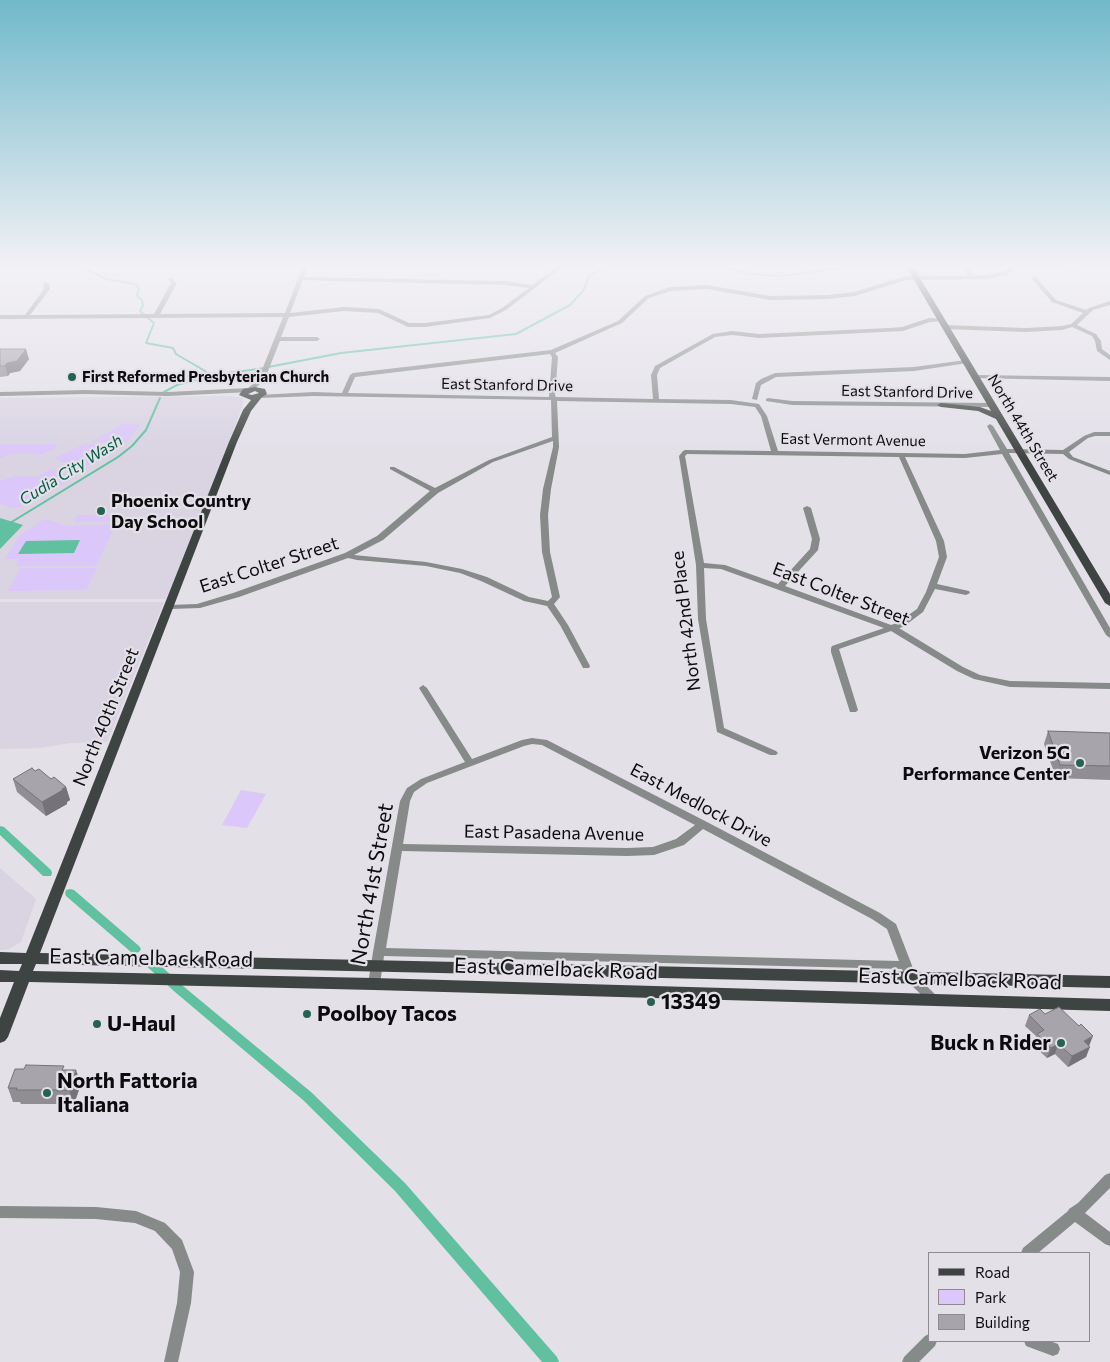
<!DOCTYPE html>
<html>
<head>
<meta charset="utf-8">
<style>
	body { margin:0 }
	#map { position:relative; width:1110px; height:1362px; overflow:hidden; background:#e3e0e8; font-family:Commissioner,sans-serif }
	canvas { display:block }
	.legend { position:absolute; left:928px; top:1252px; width:162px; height:90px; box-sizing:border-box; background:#e3e0e8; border:1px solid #8d8b90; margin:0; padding:6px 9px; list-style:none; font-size:15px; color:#0c0b0d }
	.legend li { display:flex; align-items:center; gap:10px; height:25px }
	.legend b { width:25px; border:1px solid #8d8b90 }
</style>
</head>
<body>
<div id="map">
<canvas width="1110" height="1362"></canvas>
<ul class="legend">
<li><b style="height:6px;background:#3e4441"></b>Road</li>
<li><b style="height:14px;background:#dbc7f9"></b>Park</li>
<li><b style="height:14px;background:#a7a4ab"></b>Building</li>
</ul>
</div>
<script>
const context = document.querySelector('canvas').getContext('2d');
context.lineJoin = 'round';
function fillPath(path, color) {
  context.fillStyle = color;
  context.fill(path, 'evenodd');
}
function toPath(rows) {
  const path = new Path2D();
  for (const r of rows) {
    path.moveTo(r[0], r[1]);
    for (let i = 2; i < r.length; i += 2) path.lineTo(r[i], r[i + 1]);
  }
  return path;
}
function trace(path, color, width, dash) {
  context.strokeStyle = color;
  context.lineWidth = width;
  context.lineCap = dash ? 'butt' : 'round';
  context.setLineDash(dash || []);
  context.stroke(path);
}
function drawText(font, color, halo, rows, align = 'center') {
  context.font = font + ' Commissioner,sans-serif';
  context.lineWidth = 4.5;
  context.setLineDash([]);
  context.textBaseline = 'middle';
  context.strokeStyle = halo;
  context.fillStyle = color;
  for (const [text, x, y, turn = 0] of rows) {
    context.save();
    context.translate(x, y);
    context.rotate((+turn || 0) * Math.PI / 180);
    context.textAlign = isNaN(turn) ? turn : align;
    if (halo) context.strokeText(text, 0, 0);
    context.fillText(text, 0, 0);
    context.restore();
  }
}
const built = toPath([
	[231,396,243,398,243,404,214,483,166,599,0,599,0,398],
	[0,602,164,602,107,742,70,743,40,748,0,749],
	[0,868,36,899,21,942,9,949,0,950]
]);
const green = toPath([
	[123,424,140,425,127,442,91,442],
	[0,444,58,444,54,450,38,455,34,454,12,454,0,458],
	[85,444,113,445,124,444,94,464,75,466,56,459,56,457],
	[50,469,75,477,28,505,13,508,0,504,0,481,15,476,42,477,39,476],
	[77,515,109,515,108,517,119,517,117,521,74,522],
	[45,519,67,526,116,524,96,566,15,566,19,559,5,559,20,535],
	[21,568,97,568,86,590,8,591],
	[241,790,266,794,247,828,222,825]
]);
const water = toPath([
	[0,518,23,525,0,549],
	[80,540,74,553,18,554,26,541]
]);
const stream = toPath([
	[84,268,106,279,135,284,139,288,137,296,142,300,143,306,140,311,154,323,146,343,173,348,176,354,205,371,208,375],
	[728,268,750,274,780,276,842,268],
	[164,392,177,385,213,375,258,369,341,353,516,334,570,305,583,291,589,277,602,268],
	[10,523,118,457,132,446,146,430,160,398]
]);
const canal = toPath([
	[0,826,4,827,51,870,52,873,51,876,43,876,0,835,0,826],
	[70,889,74,890,139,946,141,949,139,952,135,953,131,952,66,896,65,893,66,890,70,889],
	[147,956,151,957,183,986,311,1092,405,1183,557,1357,559,1362,542,1362,395,1191,303,1100,175,992,143,963,141,960,143,957,147,956]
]);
const minor = toPath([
	[302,268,307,268,304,277,505,281,532,285,555,268,561,268,506,310,490,318,425,327,408,327,378,313,344,311,289,317,281,337,317,337,320,339,317,341,280,341,264,381,250,392,168,396,85,394,0,396,0,392,85,390,168,392,248,388,258,380,283,317,0,319,0,315,25,315,44,289,43,284,46,282,49,284,50,289,30,315,154,314,171,283,168,279,171,277,177,283,160,314,285,313,302,268],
	[303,280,505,285,529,288,502,308,489,315,425,323,409,323,379,309,344,307,290,313,303,280],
	[964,268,969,268,974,276,988,275,1003,272,1010,268,1016,268,1007,274,988,279,906,280,855,296,828,299,770,300,707,289,671,291,649,298,622,323,555,353,558,357,555,395,556,397,653,399,651,375,655,366,713,334,732,331,759,334,889,328,902,327,929,318,943,319,943,321,930,322,903,331,759,338,732,335,715,337,660,368,657,375,659,399,731,400,759,404,767,416,778,451,965,454,1000,450,987,426,990,424,993,426,1007,449,1063,450,1084,436,1094,432,1110,432,1110,436,1095,436,1088,438,1069,452,1073,457,1110,471,1110,475,1069,459,1063,454,1009,453,1110,628,1110,638,1106,635,1002,454,965,458,905,457,944,541,947,557,937,584,969,591,970,593,966,595,935,589,923,612,903,627,899,628,963,667,980,675,1010,681,1110,683,1110,689,1010,687,974,679,957,671,891,631,839,649,858,710,856,712,850,712,831,652,831,648,832,646,884,628,721,569,704,568,706,619,724,728,776,751,778,753,776,755,770,755,717,732,698,619,696,565,679,456,683,451,685,450,771,451,761,416,755,407,731,404,557,401,559,447,551,489,548,515,550,552,560,597,554,604,568,625,590,666,589,668,583,668,582,666,560,625,547,606,524,601,481,581,460,573,426,566,357,560,348,558,239,597,200,608,170,609,166,607,170,605,197,604,233,593,345,553,377,536,430,491,390,469,390,467,394,467,435,488,489,460,552,437,551,400,314,396,260,398,257,396,258,395,314,392,342,393,350,375,353,373,551,350,618,321,645,296,670,287,707,285,770,296,828,295,854,292,906,276,968,276,964,268],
	[550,354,552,357,549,397,348,393,355,377,550,354],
	[553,441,553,447,543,489,540,515,542,552,552,597,548,601,529,597,487,577,462,569,426,562,354,555,383,540,438,493,493,462,553,441],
	[687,454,899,457,936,541,939,557,926,592,917,609,897,623,891,625,785,586,818,550,820,539,811,508,807,506,803,508,812,539,810,549,778,584,725,565,704,563,685,456,687,454],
	[1063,268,1079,268,1077,270,1063,268],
	[1032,277,1036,277,1056,300,1086,310,1089,308,1110,301,1110,305,1093,310,1077,325,1096,334,1101,341,1102,349,1110,355,1110,360,1097,351,1095,341,1092,336,1072,327,1062,330,1026,332,945,329,942,327,945,325,1026,328,1062,326,1071,324,1083,313,1052,302,1032,279,1032,277],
	[966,360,968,361,968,363,914,371,776,377,761,385,757,400,752,399,756,383,761,379,775,373,914,367,966,360],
	[975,375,1110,377,1110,381,973,378,972,377,975,375],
	[768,398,792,401,992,403,995,405,992,407,792,405,766,401,766,399,768,398],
	[423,685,427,688,472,759,522,740,532,738,547,740,707,822,880,913,896,924,916,976,938,997,940,1000,938,1003,934,1005,930,1003,907,981,902,969,384,956,380,984,378,987,374,988,370,987,368,984,373,952,400,801,407,788,421,779,465,762,419,688,423,685],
	[532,744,542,745,695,825,676,839,653,847,627,848,403,844,410,801,414,792,427,783,524,746,532,744],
	[703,829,872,919,887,929,899,961,386,948,402,851,627,856,654,855,684,845,703,829],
	[1110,1173,1110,1188,1085,1213,1110,1232,1110,1246,1105,1244,1075,1222,1038,1253,1021,1253,1023,1248,1068,1211,1069,1209,1078,1203,1105,1175,1110,1173],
	[0,1206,96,1207,136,1211,165,1223,182,1240,194,1272,191,1303,178,1362,164,1362,177,1303,180,1272,172,1249,155,1231,135,1223,96,1219,0,1218,0,1206],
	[929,1334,929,1341,937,1341,935,1346,919,1362,902,1362,904,1357,925,1336,929,1334],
	[1024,1341,1050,1341,1058,1344,1060,1349,1058,1354,1053,1356,1026,1346,1024,1341]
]);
const major = toPath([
	[907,268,914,268,1110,594,1110,606,1105,603,996,419,978,411,941,407,937,405,941,403,980,407,991,411,907,268],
	[255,387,265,389,267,394,262,397,251,411,237,442,40,953,1110,976,1110,988,36,964,33,971,374,978,1110,999,1110,1011,374,990,29,982,8,1037,5,1041,0,1043,0,1018,14,982,0,982,0,970,19,971,22,964,0,964,0,952,26,953,229,442,243,410,251,400,239,395,243,389,255,387],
	[255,391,259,393,252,395,248,394,255,391]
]);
const wall = toPath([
	[0,349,29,359,20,371,10,373,8,376,0,377],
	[1048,731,1110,733,1110,780,1056,778,1044,744],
	[35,771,66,787,70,800,67,802,67,804,46,816,17,792,13,779],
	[1045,1014,1089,1046,1086,1057,1068,1067,1055,1054,1047,1058,1033,1045,1036,1036,1025,1026,1029,1015],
	[65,1070,81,1084,74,1104,62,1105,62,1104,21,1104,20,1102,13,1102,8,1088]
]);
const shadedWall = toPath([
	[26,349,29,359,20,371,10,373,8,376,5,366,7,363],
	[66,787,70,800,67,802,67,804,46,816,42,802],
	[1093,1036,1089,1046,1084,1041],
	[1058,1044,1055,1054,1047,1058,1051,1048],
	[1090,1047,1086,1057,1068,1067,1072,1056],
	[76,1070,81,1084,74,1104,69,1090]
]);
const building = toPath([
	[0,349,26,349,17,361,7,363,5,366,0,366,0,349],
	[1048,731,1110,733,1110,766,1060,765,1048,731],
	[32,768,35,771,39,769,51,779,54,777,66,787,62,789,63,790,42,802,13,779,32,768],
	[1059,1007,1079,1026,1081,1024,1093,1036,1084,1041,1090,1047,1072,1056,1058,1044,1051,1048,1037,1034,1044,1030,1029,1015,1040,1009,1045,1014,1059,1007],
	[26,1065,64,1066,62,1070,76,1070,69,1090,57,1091,58,1090,16,1090,17,1088,8,1088,15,1069,24,1069,26,1065]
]);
const markers = [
	[72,377,5,"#256350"],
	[101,511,5,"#256350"],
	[1080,763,5,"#256350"],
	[651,1002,5,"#256350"],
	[307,1014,5,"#256350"],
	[97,1024,5,"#256350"],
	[1061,1043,5,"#256350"],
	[47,1093,5,"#256350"]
];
const farPoinames = [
	["First Reformed Presbyterian Church",82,377]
];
const farStreetnames = [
	["East Stanford Drive",507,385,1],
	["East Stanford Drive",907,392,1],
	["North 44th Street",1023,428,59],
	["East Vermont Avenue",853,440,1]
];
const farWaternames = [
	["Cudia City Wash",71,470,-32]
];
const poiNames = [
	["Phoenix Country",111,501],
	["Day School",111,522],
	["Verizon 5G",1070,753,"right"],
	["Performance Center",1070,774,"right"]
];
const streetNames = [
	["East Colter Street",269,565,-18],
	["East Colter Street",841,594,21],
	["North 42nd Place",686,621,-97],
	["North 40th Street",106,717,-68],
	["East Medlock Drive",701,805,28],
	["East Pasadena Avenue",554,833,1]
];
const nearStreetnames = [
	["North 41st Street",372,884,-80],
	["East Camelback Road",151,958,1],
	["East Camelback Road",556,969,2],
	["East Camelback Road",960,979,2]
];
const nearPoinames = [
	["13349",661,1002],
	["Poolboy Tacos",317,1014],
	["U-Haul",107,1024],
	["Buck n Rider",1051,1043,"right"],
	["North Fattoria",57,1081],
	["Italiana",57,1105]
];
fillPath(built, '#d9d3e2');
fillPath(green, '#dbc7f9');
fillPath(water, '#60c0a0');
trace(stream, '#60c0a0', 2);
fillPath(canal, '#60c0a0');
fillPath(minor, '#868a89');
fillPath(major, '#3e4441');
fillPath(wall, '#908d93');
fillPath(shadedWall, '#757378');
fillPath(building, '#a7a4ab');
trace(building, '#757378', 1);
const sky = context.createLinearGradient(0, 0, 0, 459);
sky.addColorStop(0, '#71b9cb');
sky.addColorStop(0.58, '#f2f1f5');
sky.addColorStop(1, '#f2f1f500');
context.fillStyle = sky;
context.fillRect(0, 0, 1110, 459);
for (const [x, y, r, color] of markers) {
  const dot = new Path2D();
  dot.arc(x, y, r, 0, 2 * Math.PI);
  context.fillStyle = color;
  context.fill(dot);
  trace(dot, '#e3e0e8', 2);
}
drawText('bold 15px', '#0c0b0d', '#e3e0e8', farPoinames, 'left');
drawText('15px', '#0c0b0d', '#e3e0e8', farStreetnames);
drawText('italic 16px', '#055843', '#e3e0e8', farWaternames);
drawText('bold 18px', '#0c0b0d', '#e3e0e8', poiNames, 'left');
drawText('18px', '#0c0b0d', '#e3e0e8', streetNames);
drawText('21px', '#0c0b0d', '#e3e0e8', nearStreetnames);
drawText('bold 21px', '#0c0b0d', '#e3e0e8', nearPoinames, 'left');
</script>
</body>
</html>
